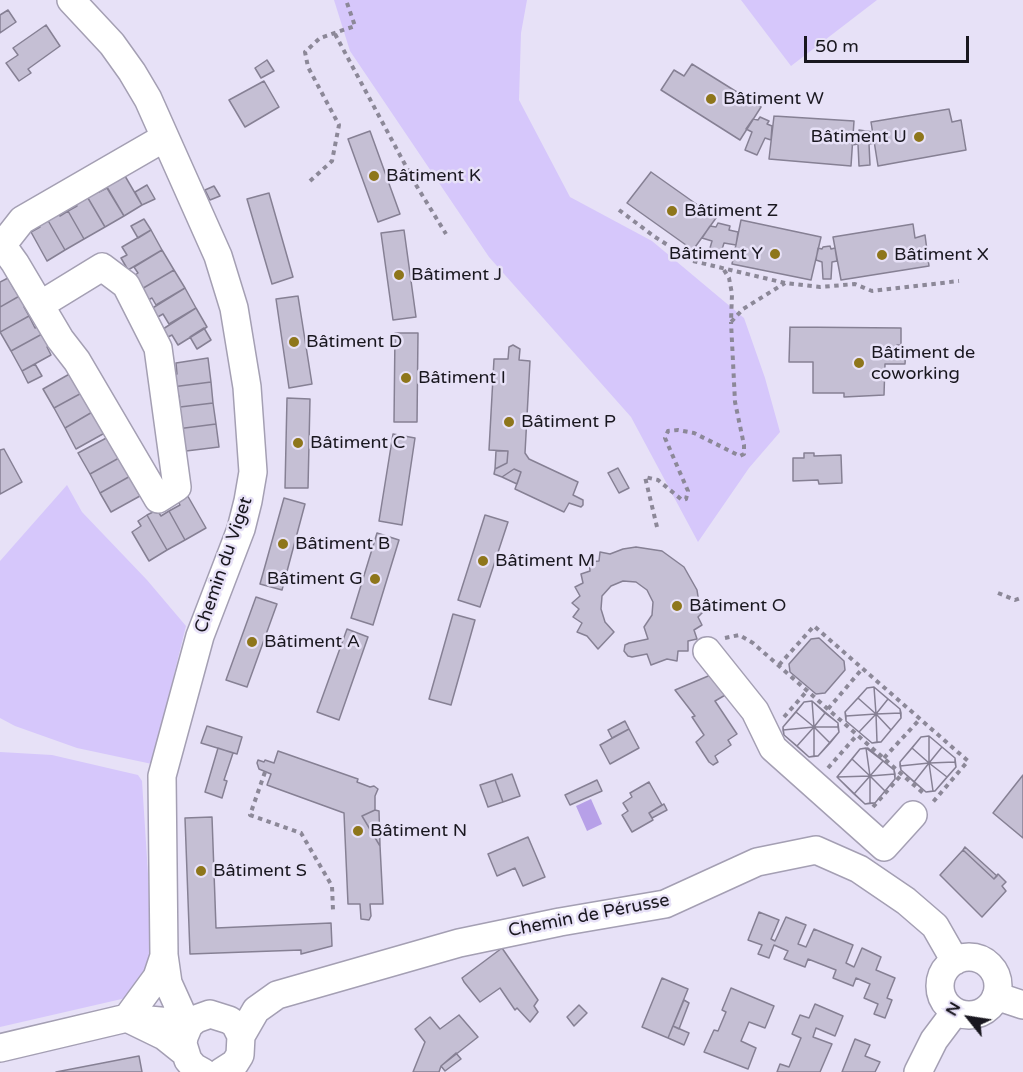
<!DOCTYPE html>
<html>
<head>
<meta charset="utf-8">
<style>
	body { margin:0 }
	#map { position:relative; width:1023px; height:1072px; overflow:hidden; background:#e7e1f7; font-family:"Varela Round",sans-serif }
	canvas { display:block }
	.north { position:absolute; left:939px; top:988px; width:60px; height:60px; -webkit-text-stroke:4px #e7e1f7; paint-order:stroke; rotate:300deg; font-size:16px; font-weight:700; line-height:24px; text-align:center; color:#19171f }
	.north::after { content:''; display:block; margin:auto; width:21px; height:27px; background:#19171f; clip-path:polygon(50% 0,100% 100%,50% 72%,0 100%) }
	.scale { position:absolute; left:804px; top:36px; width:165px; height:27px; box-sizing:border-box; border:3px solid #19171f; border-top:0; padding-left:8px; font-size:18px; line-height:21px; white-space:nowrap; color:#19171f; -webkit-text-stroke:4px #e7e1f7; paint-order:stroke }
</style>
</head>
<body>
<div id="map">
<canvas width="1023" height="1072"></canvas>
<div class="north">N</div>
<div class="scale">50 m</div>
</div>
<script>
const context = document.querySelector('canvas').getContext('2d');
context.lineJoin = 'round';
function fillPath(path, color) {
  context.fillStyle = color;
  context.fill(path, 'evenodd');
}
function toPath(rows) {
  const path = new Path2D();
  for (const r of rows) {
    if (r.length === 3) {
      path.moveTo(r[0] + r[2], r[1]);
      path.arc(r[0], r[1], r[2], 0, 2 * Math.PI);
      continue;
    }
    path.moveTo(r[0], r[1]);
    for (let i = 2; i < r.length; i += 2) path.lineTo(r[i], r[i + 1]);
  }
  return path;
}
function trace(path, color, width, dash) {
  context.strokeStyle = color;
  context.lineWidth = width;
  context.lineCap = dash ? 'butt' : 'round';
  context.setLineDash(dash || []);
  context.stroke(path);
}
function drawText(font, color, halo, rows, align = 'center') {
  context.font = font + ' "Varela Round",sans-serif';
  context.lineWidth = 5;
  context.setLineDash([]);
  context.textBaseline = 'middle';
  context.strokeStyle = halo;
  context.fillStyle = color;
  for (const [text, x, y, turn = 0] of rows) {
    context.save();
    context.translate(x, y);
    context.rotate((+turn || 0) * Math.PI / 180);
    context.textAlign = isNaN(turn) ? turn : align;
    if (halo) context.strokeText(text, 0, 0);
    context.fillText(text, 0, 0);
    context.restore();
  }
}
const green = toPath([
	[334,0,527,0,521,33,519,100,570,197,652,241,744,318,765,378,780,432,749,468,698,542,631,417,489,257,350,51],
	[741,0,877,0,791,66],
	[67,485,82,512,147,580,186,626,152,764,77,748,15,726,0,718,0,561],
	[0,752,52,755,138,775,142,781,153,951,139,995,0,1027]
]);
const water = toPath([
	[591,799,602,824,587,831,576,806]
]);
const building = toPath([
	[8,10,16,22,0,33,0,15,8,10],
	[46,25,60,46,28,69,31,73,19,81,6,63,18,55,13,48,46,25],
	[267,60,274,71,261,78,255,68,267,60],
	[692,64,761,107,740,140,661,90,674,70,684,76,692,64],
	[264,81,279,107,245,127,229,100,264,81],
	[949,109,952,122,961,120,966,150,878,166,871,122,949,109],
	[774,116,854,121,851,166,769,159,774,116],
	[760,117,769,121,767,124,772,126,771,140,765,138,757,155,745,150,752,132,746,129,753,119,758,120,760,117],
	[859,130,873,132,875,143,869,144,870,165,859,166,858,144,852,145,853,133,859,133,859,130],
	[370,131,400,214,378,222,348,139,370,131],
	[651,172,716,218,693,250,627,203,651,172],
	[114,176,117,181,125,176,142,205,124,216,104,182,114,176],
	[147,185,155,199,142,205,135,192,147,185],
	[214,186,220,196,210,200,205,190,214,186],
	[96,187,99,192,107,188,124,216,105,227,85,193,96,187],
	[85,193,105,227,84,239,68,211,77,206,74,200,85,193],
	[269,193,293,277,272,284,247,199,269,193],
	[56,211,60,216,68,211,84,239,65,250,46,217,56,211],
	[46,217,65,250,47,261,31,232,40,227,37,222,46,217],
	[144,219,151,230,138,238,131,226,144,219],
	[741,220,821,237,811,280,732,264,741,220],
	[718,223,730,226,729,230,738,232,736,245,724,243,719,259,708,255,712,241,702,238,710,226,716,227,718,223],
	[913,224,915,238,925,235,929,266,841,280,833,237,913,224],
	[151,230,162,250,128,270,121,258,127,255,122,247,151,230],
	[404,230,416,317,393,320,381,233,404,230],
	[830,246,831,249,835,248,837,261,832,262,831,279,823,279,822,262,816,260,818,248,822,249,823,247,830,246],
	[162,250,174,270,140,290,132,277,138,273,134,267,162,250],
	[174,270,185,288,156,305,152,298,146,301,140,290,174,270],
	[8,278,14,289,19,286,23,294,0,307,0,282,8,278],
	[185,288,196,308,169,324,163,314,156,318,151,309,185,288],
	[23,294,29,304,24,307,29,316,0,332,0,307,23,294],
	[298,296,312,384,289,388,276,299,298,296],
	[196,308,207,327,178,345,172,335,168,337,163,329,196,308],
	[29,316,35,328,40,325,44,333,11,351,0,332,29,316],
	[790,327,901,328,901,345,897,345,897,348,906,348,905,364,885,364,884,395,844,397,844,393,813,393,813,362,789,362,790,327],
	[204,328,211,340,197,349,190,337,204,328],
	[44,333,51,344,47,347,51,355,22,371,11,351,44,333],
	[395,333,418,333,417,422,394,422,395,333],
	[513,345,520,349,519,360,530,361,525,453,529,459,578,482,573,495,583,500,583,505,581,507,569,503,564,512,515,489,521,472,514,469,502,477,494,474,495,469,507,463,508,451,489,450,494,359,508,359,509,347,513,345],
	[208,358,211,382,172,387,170,375,177,374,176,363,208,358],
	[35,364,42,376,28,383,22,371,35,364],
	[73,372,89,389,54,408,43,389,73,372],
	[211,382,213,403,180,407,179,396,173,397,172,387,211,382],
	[89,389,94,411,65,428,54,408,89,389],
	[287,398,310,399,308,488,285,488,287,398],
	[213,403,216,424,177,429,175,419,181,418,180,407,213,403],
	[94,411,110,430,76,449,65,428,94,411],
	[216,424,219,447,186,451,184,439,178,440,177,429,216,424],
	[393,434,415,438,402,525,379,521,393,434],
	[112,435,119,458,90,474,78,453,112,435],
	[4,449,22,482,0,494,0,450,4,449],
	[496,451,508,451,507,463,495,469,496,451],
	[804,453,814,453,814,456,841,455,842,483,819,484,818,480,793,481,793,458,804,458,804,453],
	[119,458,134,474,100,493,90,474,119,458],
	[618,468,629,488,619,493,608,473,618,468],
	[514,469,521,472,517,484,502,477,514,469],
	[134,474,139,484,135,487,140,496,111,512,100,493,134,474],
	[186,493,206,528,185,540,169,511,180,505,177,499,186,493],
	[284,498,305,504,282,590,260,584,284,498],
	[157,510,161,516,169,511,185,540,167,550,147,515,157,510],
	[147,515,167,550,149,561,132,532,141,526,138,521,147,515],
	[485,515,508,522,480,607,458,600,485,515],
	[377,533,399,540,373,625,351,618,377,533],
	[636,547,662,551,684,567,697,590,699,603,705,610,698,617,702,625,694,630,697,639,688,641,688,651,678,651,677,661,667,659,651,665,647,654,632,657,628,656,624,651,625,645,629,643,648,639,644,627,652,615,653,602,647,590,636,582,623,581,611,586,602,596,601,609,605,622,614,632,598,649,587,636,577,632,582,623,573,617,579,609,572,603,580,596,575,587,583,583,581,574,590,571,589,562,599,561,600,552,610,554,623,549,636,547],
	[256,597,277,604,247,687,226,680,256,597],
	[453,614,475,620,451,705,429,699,453,614],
	[347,629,368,637,339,720,317,712,347,629],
	[819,638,844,661,845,670,825,693,816,694,790,672,789,664,811,639,819,638],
	[713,674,727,694,715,701,737,734,728,740,731,745,715,756,718,762,713,765,709,762,696,742,704,735,692,717,695,716,675,690,713,674],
	[874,687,900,709,901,718,881,742,872,743,846,721,845,712,867,688,874,687],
	[874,687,876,714,858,698,867,688,874,687],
	[874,687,888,699,876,714,874,687],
	[858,698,876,714,846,716,845,712,858,698],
	[888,699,900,709,901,713,876,714,888,699],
	[812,701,838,723,839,732,818,756,809,757,784,735,783,727,804,702,812,701],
	[812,701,814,727,796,712,804,702,812,701],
	[812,701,825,713,814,727,812,701],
	[796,712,814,727,783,730,783,727,796,712],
	[825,713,838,723,838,727,814,727,825,713],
	[901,713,901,718,891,730,876,714,901,713],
	[876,714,891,730,881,742,877,742,876,714],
	[876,714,877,742,872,743,859,732,876,714],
	[876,714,859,732,846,721,846,716,876,714],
	[625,721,629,729,612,738,608,730,625,721],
	[207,726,242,737,237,754,201,743,207,726],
	[814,727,838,727,839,732,830,743,814,727],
	[814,727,830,743,818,756,814,756,814,727],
	[814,727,814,756,809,757,797,746,814,727],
	[814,727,797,746,784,735,783,730,814,727],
	[629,729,639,748,610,764,600,745,629,729],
	[929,736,955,758,956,767,935,791,926,792,901,770,900,762,921,737,929,736],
	[929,736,929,763,912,748,921,737,929,736],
	[929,736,942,747,929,763,929,736],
	[942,747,955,758,955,762,929,763,942,747],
	[218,748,233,753,224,780,227,781,222,798,205,792,218,748],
	[866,748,870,776,852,759,860,749,866,748],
	[866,748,883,761,870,776,866,748],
	[868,748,894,770,895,779,875,803,865,804,837,777,860,749,868,748],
	[912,748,929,763,900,766,900,762,912,748],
	[278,751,358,779,357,782,370,787,374,786,378,789,375,796,375,810,362,816,380,846,383,904,370,904,371,916,369,920,361,919,360,904,348,904,344,813,267,785,271,774,259,769,257,763,258,760,264,762,265,760,274,763,278,751],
	[852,759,870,776,837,777,852,759],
	[883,761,894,770,895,774,870,776,883,761],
	[955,762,956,767,947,777,929,763,955,762],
	[929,763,947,777,935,791,933,791,929,763],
	[929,763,933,791,926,792,914,782,929,763],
	[929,763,914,782,901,770,900,766,929,763],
	[512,774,520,796,503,802,495,780,512,774],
	[895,774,895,779,885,791,870,776,895,774],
	[1023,775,1023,838,993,813,1023,775],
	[870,776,854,794,837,777,870,776],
	[870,776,885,791,875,803,870,803,870,776],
	[870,776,870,803,865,804,854,794,870,776],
	[495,780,503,802,488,807,480,785,495,780],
	[597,780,602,791,570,805,565,795,597,780],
	[649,782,662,805,649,813,653,820,632,832,622,815,628,811,623,803,632,797,630,793,649,782],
	[664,804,667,810,652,818,649,813,664,804],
	[375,810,379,811,380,846,362,816,375,810],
	[212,817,216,928,331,923,332,946,301,954,301,950,190,954,185,818,212,817],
	[528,837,545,877,523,886,515,868,497,876,488,854,528,837],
	[965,847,997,876,994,879,963,850,965,847],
	[963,850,994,879,998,874,1006,882,1002,886,1006,891,982,917,940,875,963,850],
	[759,912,779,920,771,939,775,941,786,917,806,925,798,944,806,947,814,929,853,945,846,963,854,967,862,948,881,957,876,970,895,978,887,998,892,1000,885,1018,874,1014,878,1004,864,998,870,984,856,978,853,986,833,978,836,970,808,959,805,967,784,959,788,951,774,945,769,958,758,954,762,945,748,940,759,912],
	[502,948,538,1000,534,1006,538,1012,530,1022,517,1008,515,1010,500,988,480,1002,464,982,462,978,502,948],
	[662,978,688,989,668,1038,642,1027,662,978],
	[731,988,774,1006,765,1028,749,1022,741,1041,756,1048,748,1069,704,1052,714,1030,718,1031,726,1012,722,1010,731,988],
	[684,1000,689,1003,679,1029,673,1026,684,1000],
	[815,1004,843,1016,835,1036,816,1028,813,1037,832,1044,820,1072,777,1072,780,1064,789,1067,801,1038,792,1034,800,1015,809,1018,815,1004],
	[579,1005,587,1013,574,1026,567,1017,579,1005],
	[459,1015,478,1037,441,1066,439,1072,413,1072,425,1042,415,1029,430,1017,440,1029,459,1015],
	[673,1026,689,1033,684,1045,668,1038,673,1026],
	[855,1039,870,1045,865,1056,880,1062,875,1072,842,1072,855,1039],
	[456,1053,461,1059,445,1071,441,1066,456,1053],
	[139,1056,142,1072,56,1072,139,1056]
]);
const path = toPath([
	[335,34,416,185,446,234],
	[310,181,332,161,339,125,308,67,305,52,320,38,355,26,346,0],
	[619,210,655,237,693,261,785,283,820,287,855,284,872,291,959,281],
	[724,270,729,278,732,294,731,322,743,309,785,283],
	[657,527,645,477,658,480,682,500,686,499,688,491,665,438,668,431,678,430,694,433,740,456,744,454,744,445,735,402,731,322],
	[998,593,1015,600,1023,597],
	[725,638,739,635,753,643,923,793],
	[779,665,814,626,968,761,933,802],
	[828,709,862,669],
	[784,717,807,691],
	[884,758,920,719],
	[828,768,857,735],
	[265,772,250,815,301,833,332,886,333,910],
	[873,807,902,774]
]);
const minor = toPath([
	[71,0,112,44,132,72,148,99,218,256,234,308,247,387,253,472,248,501,241,529,200,636,162,776,164,955,168,983,182,1014,189,1025],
	[0,242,15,263,60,339,77,361,158,499,177,487,158,348,126,285,102,267,40,305],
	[0,248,22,220,164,138],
	[707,651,755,711,773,748,884,847,913,815],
	[969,986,29],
	[996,996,1023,1005],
	[241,1036,256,1010,277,995,459,943,560,922,665,904,757,862,816,850,859,869,906,901,935,926,955,961],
	[0,1048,127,1018,157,977,164,956],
	[184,1052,164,1036,127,1018,171,1022,187,1029],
	[203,1072,194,1067,188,1060,183,1044,184,1037,189,1025,196,1019,210,1014,229,1020,235,1024,241,1036,240,1055,235,1063,221,1072],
	[918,1072,934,1040,955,1012]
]);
const markers = [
	[711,99,6,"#8e761b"],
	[919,137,6,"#8e761b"],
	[374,176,6,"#8e761b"],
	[672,211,6,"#8e761b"],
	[775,254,6,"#8e761b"],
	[882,255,6,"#8e761b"],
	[399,275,6,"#8e761b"],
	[294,342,6,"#8e761b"],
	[859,363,6,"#8e761b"],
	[406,378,6,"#8e761b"],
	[509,422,6,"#8e761b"],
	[298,443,6,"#8e761b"],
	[283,544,6,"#8e761b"],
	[483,561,6,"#8e761b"],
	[375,579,6,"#8e761b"],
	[677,606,6,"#8e761b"],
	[252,642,6,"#8e761b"],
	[358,831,6,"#8e761b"],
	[201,871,6,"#8e761b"]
];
const poiNames = [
	["Bâtiment W",723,99],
	["Bâtiment U",907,137,"right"],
	["Bâtiment K",386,176],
	["Bâtiment Z",684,211],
	["Bâtiment Y",763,254,"right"],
	["Bâtiment X",894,255],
	["Bâtiment J",411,275],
	["Bâtiment D",306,342],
	["Bâtiment de",871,353],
	["coworking",871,374],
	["Bâtiment I",418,378],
	["Bâtiment P",521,422],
	["Bâtiment C",310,443],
	["Bâtiment B",295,544],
	["Bâtiment M",495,561],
	["Bâtiment G",363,579,"right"],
	["Bâtiment O",689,606],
	["Bâtiment A",264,642],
	["Bâtiment N",370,831],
	["Bâtiment S",213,871]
];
const streetNames = [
	["Chemin du Viget",224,565,-71],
	["Chemin de Pérusse",589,916,-11]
];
fillPath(green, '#d6c7fb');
fillPath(water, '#b7a0e8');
fillPath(building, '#c5bfd4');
trace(building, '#868094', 1.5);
trace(minor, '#a49fb3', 30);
trace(path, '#8c8898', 4, [4.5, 4.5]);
trace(minor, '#fff', 27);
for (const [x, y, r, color] of markers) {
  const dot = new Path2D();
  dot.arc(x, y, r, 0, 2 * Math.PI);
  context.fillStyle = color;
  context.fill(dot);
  trace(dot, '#e7e1f7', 2);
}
drawText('18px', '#19171f', '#e7e1f7', poiNames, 'left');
drawText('18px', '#19171f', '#e7e1f7', streetNames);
</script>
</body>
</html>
